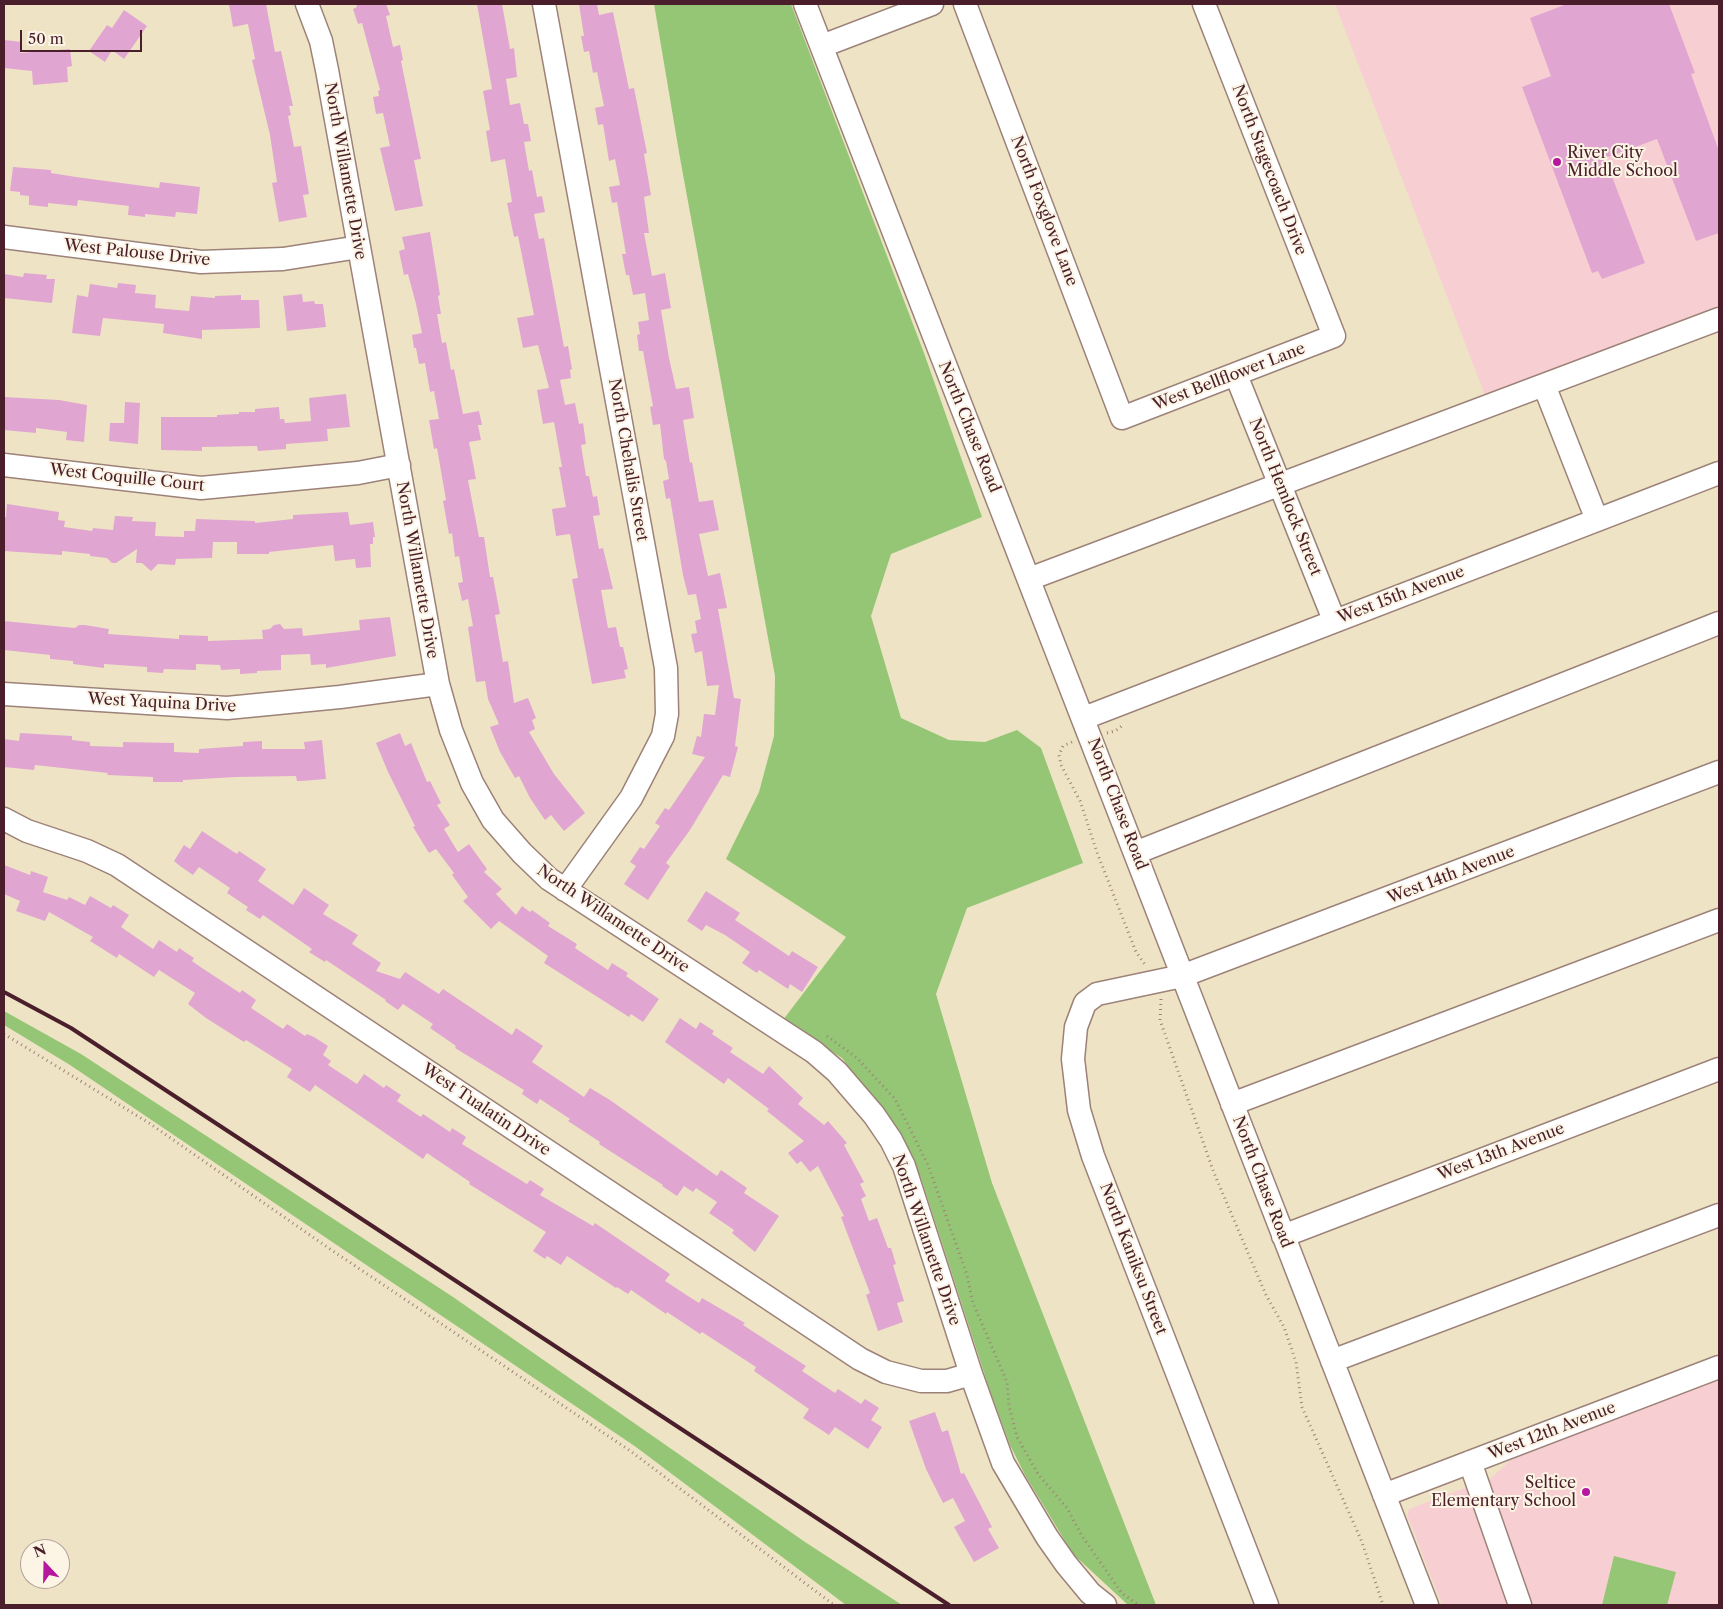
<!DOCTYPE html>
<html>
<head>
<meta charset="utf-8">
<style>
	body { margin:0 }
	#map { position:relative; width:1723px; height:1609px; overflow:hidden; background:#eee4c5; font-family:"Libre Caslon Text",serif }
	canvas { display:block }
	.frame { position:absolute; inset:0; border:5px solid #4a1f2b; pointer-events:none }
	.north { position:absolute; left:20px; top:1539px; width:50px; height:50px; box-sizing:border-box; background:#fcf5e5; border:1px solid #b59f9b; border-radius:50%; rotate:339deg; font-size:14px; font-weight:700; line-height:20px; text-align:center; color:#4a1f2b }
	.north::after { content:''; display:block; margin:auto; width:18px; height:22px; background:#b5179e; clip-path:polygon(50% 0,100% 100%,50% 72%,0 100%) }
	.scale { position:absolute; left:20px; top:30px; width:122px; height:22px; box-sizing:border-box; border:2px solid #4a1f2b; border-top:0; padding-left:6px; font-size:15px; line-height:18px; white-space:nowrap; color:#4a1f2b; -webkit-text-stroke:4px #fcf5e5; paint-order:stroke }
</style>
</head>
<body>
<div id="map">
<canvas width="1723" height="1609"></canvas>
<div class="frame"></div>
<div class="north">N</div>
<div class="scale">50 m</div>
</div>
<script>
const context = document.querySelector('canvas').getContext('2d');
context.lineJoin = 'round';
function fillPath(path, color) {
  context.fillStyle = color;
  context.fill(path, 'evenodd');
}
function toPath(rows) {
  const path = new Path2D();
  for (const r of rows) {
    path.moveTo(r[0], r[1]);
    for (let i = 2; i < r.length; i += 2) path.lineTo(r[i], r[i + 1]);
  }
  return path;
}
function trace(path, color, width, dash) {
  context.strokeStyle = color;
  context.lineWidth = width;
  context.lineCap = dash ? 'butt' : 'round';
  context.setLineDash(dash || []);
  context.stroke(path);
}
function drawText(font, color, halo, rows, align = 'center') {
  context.font = font + ' "Libre Caslon Text",serif';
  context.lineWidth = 4;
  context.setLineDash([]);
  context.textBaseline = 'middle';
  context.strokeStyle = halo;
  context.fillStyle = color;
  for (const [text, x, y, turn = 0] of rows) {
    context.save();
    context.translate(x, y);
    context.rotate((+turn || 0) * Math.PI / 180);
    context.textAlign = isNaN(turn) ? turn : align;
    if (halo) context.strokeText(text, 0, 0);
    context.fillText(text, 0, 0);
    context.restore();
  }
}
const built = toPath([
	[1335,4,1719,4,1719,319,1489,406],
	[1719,1378,1719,1605,1442,1605,1411,1525,1407,1515,1409,1509,1491,1478,1515,1456]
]);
const green = toPath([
	[654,4,791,4,924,353,982,517,891,554,871,616,901,718,949,740,985,742,1017,730,1041,748,1083,863,967,908,936,994,992,1183,1156,1605,1128,1605,1073,1554,1025,1475,1010,1445,989,1388,921,1178,904,1142,842,1058,783,1020,846,937,726,859,759,792,774,736,775,676,680,158],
	[4,1011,81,1054,453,1297,805,1542,902,1605,846,1605,636,1447,70,1065,4,1025],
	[1614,1556,1676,1572,1667,1605,1602,1605]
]);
const building = toPath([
	[229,4,266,4,275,52,281,51,293,106,289,106,291,115,288,116,294,147,301,146,309,194,303,195,307,217,279,222,272,183,277,182,270,135,252,60,255,59,248,24,233,27],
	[356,4,386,4,390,15,386,16,393,47,400,45,403,60,401,61,421,159,414,160,423,206,395,211,380,148,390,146,383,113,376,114,373,97,379,96,378,91,380,90,362,23,358,24,353,9,357,7],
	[477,4,502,4,510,49,514,48,517,77,506,79,510,105,520,103,524,124,528,124,531,141,524,142,529,171,532,170,537,197,542,196,545,212,534,214,539,239,544,238,564,347,568,346,572,369,570,370,571,378,560,380,565,405,575,403,579,424,583,423,586,444,581,445,586,476,589,476,593,497,597,496,600,515,593,516,599,549,603,548,613,589,601,590,608,628,616,627,620,647,623,647,628,669,624,670,626,678,592,684,572,579,578,578,570,534,556,536,552,509,566,507,559,467,562,467,554,422,543,424,537,390,549,388,538,345,523,348,517,318,534,315,518,236,514,237,507,203,512,202,505,159,491,162,486,131,490,130,483,91,492,89],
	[579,4,597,4,599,15,613,12,629,89,634,88,647,153,644,154,651,195,644,197,649,233,644,233,652,276,665,273,671,308,661,310,669,358,676,389,689,387,694,418,683,420,690,463,692,462,699,502,713,500,719,530,699,534,708,576,720,573,727,608,718,609,734,698,741,699,735,746,738,747,730,777,723,775,690,830,666,863,670,866,648,900,624,884,636,866,630,862,640,847,644,849,660,826,655,823,665,808,669,810,705,757,692,754,697,736,701,737,704,714,715,715,719,685,707,686,702,651,695,653,691,634,697,633,695,621,701,619,696,594,688,595,683,575,670,498,666,499,663,481,669,479,666,461,664,459,660,424,653,425,650,407,653,406,643,351,639,351,637,335,640,334,638,322,649,320,645,293,633,295,629,275,626,275,622,254,626,254,617,202,612,203,609,187,620,185,615,159,609,161,603,124,598,125,595,108,604,106,597,72,593,73,589,51,584,52,581,36,584,36],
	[1567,4,1669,4,1695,73,1691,74,1719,151,1719,233,1696,241,1657,139,1605,158,1645,263,1602,279,1598,271,1592,273,1522,87,1551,76,1530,18],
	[124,10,147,26,124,59,112,50,105,62,89,51,107,25,112,28],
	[4,40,22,42,20,53,70,49,72,66,67,67,68,82,33,85,32,71,4,68],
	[13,167,51,170,51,173,76,177,159,188,160,182,200,187,197,214,176,212,175,217,145,214,145,217,128,215,129,206,78,200,77,206,48,203,48,207,29,205,29,196,20,195,20,192,10,191],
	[430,232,440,295,438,296,441,314,437,314,442,343,446,342,451,370,454,369,463,414,479,411,482,425,478,425,481,440,469,442,476,479,468,480,479,537,484,537,490,577,493,577,500,614,495,615,503,662,508,661,514,703,528,698,536,718,532,720,535,729,529,732,554,774,585,813,564,831,551,815,545,820,530,798,519,776,515,778,500,752,490,727,499,724,488,699,485,681,476,682,468,627,473,626,468,599,462,601,458,583,463,582,459,556,455,557,452,533,449,534,443,501,446,500,437,448,434,449,429,420,439,419,434,391,430,392,425,363,419,364,416,348,414,348,412,335,422,333,416,304,408,274,404,275,399,251,405,249,402,237],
	[24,273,47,275,46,279,55,279,52,303,4,298,4,274,23,277],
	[118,283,136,285,135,293,156,295,155,308,189,311,191,296,215,298,215,296,241,295,241,300,259,300,260,328,202,330,202,339,163,333,164,324,103,318,100,336,72,333,77,295,88,297,90,284,117,288],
	[302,294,303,302,314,301,315,304,323,304,326,327,287,331,283,296],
	[346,394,350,427,327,429,328,441,286,444,286,449,258,451,257,446,202,447,202,451,161,450,161,417,217,417,217,415,239,414,239,412,255,412,255,409,279,407,280,419,284,419,285,423,311,421,309,398],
	[4,397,59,400,87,405,84,442,66,440,67,432,36,428,36,433,4,430],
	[125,402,140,403,138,444,109,441,110,423,124,423],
	[7,504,59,512,58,520,65,521,64,527,92,531,93,528,113,530,115,516,133,517,132,521,156,522,155,536,184,537,184,531,195,531,196,519,255,521,255,523,293,519,293,515,348,512,350,525,373,522,375,537,373,537,373,544,370,544,371,567,356,568,355,559,335,561,333,545,269,552,269,554,237,554,237,542,213,542,212,558,176,559,175,565,158,564,151,571,142,563,136,563,137,549,116,563,112,563,107,558,90,556,90,554,62,551,62,555,4,551,4,517,6,517],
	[390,617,396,656,326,668,326,664,311,665,310,654,281,655,281,670,257,671,257,673,240,674,240,669,221,670,220,665,196,664,196,670,164,669,163,673,147,672,147,667,104,664,104,668,73,664,73,661,50,659,50,655,4,650,4,621,75,628,79,625,85,625,109,629,108,634,179,639,179,635,208,636,208,641,263,639,262,630,270,629,274,625,280,624,284,629,302,628,303,636,360,630,359,620],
	[20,733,72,736,72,740,90,742,90,746,123,747,123,742,174,743,174,752,199,753,199,749,243,746,243,742,262,741,262,749,305,749,304,742,322,740,326,779,301,781,297,781,296,776,236,777,183,780,183,782,153,782,153,777,107,775,108,773,35,765,34,770,4,767,4,739,19,741],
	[400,733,405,746,411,743,427,782,430,781,441,803,437,805,450,825,444,829,458,852,469,844,487,869,484,872,502,889,496,894,516,915,522,906,530,912,532,910,550,923,548,926,577,944,575,948,608,970,612,963,628,973,626,976,659,999,643,1022,631,1014,629,1017,544,963,548,956,499,921,491,929,463,901,468,897,452,875,454,873,436,849,429,853,413,827,415,826,388,772,376,743],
	[202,831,237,854,239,851,266,869,258,881,293,905,304,888,329,905,323,914,358,935,352,944,381,963,376,971,400,979,405,972,439,994,443,989,512,1035,516,1028,543,1046,532,1062,584,1097,590,1088,610,1100,717,1176,721,1170,747,1188,744,1193,779,1216,755,1252,732,1233,734,1230,709,1213,717,1202,696,1188,693,1192,684,1186,677,1196,662,1186,663,1185,599,1144,600,1142,568,1121,570,1119,540,1099,537,1104,522,1094,524,1090,455,1048,456,1046,430,1028,433,1024,403,1004,398,1010,385,1001,386,1000,326,960,325,962,309,952,312,949,263,915,260,919,246,910,248,907,227,893,230,888,199,867,193,875,180,866,174,861,184,845,190,849],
	[4,865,30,875,31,871,48,877,43,892,67,900,69,897,85,905,90,896,111,908,113,905,129,915,121,927,153,949,159,940,177,952,179,948,194,958,192,961,202,968,240,993,242,990,256,1000,251,1008,283,1029,287,1024,305,1036,307,1034,314,1037,328,1046,323,1055,331,1061,328,1065,357,1084,364,1074,384,1088,386,1085,401,1095,397,1101,421,1117,423,1114,450,1132,452,1128,466,1137,462,1144,527,1184,530,1180,544,1189,540,1195,593,1226,595,1223,670,1274,665,1281,688,1296,699,1303,702,1298,745,1323,743,1325,806,1366,802,1371,835,1393,838,1389,861,1404,865,1399,879,1408,871,1420,882,1427,868,1449,835,1427,829,1435,803,1418,809,1409,754,1371,756,1367,702,1332,700,1334,667,1312,666,1314,631,1290,628,1294,617,1287,616,1288,567,1256,561,1265,547,1256,545,1259,533,1251,546,1232,469,1184,470,1182,427,1153,423,1159,315,1085,310,1092,287,1077,292,1069,246,1040,244,1042,206,1018,188,1004,195,993,159,970,154,977,119,954,117,958,90,941,93,937,49,912,45,921,16,911,20,901,4,894],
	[706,891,740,913,735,920,789,956,792,951,818,967,802,992,790,984,788,989,759,970,757,973,742,963,750,952,725,935,706,925,702,931,687,921],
	[680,1018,696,1029,700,1022,714,1031,712,1034,733,1048,730,1052,763,1074,769,1066,803,1098,798,1104,824,1125,828,1121,847,1143,844,1145,864,1182,860,1184,866,1196,861,1199,869,1221,877,1218,888,1248,891,1248,896,1264,893,1265,904,1301,897,1303,903,1322,878,1331,866,1295,870,1293,841,1217,844,1216,818,1166,810,1172,801,1161,797,1164,788,1153,804,1141,767,1111,769,1109,728,1078,724,1084,665,1042],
	[935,1412,942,1432,948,1430,961,1474,964,1473,992,1527,988,1529,999,1548,974,1562,954,1527,965,1521,953,1498,943,1503,926,1469,909,1421]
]);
const path = toPath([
	[1107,733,1115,731,1123,725],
	[1072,742,1063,746,1059,755,1061,765,1080,801,1098,855,1136,952,1146,966],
	[1161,999,1160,1020,1214,1173,1266,1295,1284,1327,1296,1362,1302,1407,1362,1542,1383,1605],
	[4,1034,149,1123,330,1249,629,1450,834,1605],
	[827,1036,857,1058,895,1099,928,1165,967,1275,973,1303,1007,1382,1009,1406,1017,1437,1038,1474,1067,1508,1082,1536,1121,1592,1138,1605]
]);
const minor = toPath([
	[307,4,321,41,327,70,438,684,451,730,472,783,493,820,522,853,549,879,814,1052,837,1072,874,1115,891,1140,904,1166,971,1374,1003,1463,1047,1537,1066,1564,1090,1593,1105,1605],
	[544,4,666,668,667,714,663,736,631,798,565,890],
	[805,4,1427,1605],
	[965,4,1122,418,1334,336,1204,4],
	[822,46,932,4],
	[4,237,201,262,283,259,359,247],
	[1236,375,1334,620],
	[1544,385,1597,520],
	[4,465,201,488,358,473,399,465],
	[1029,579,1719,319],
	[4,694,227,708,340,697,438,684],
	[1084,718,1719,473],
	[4,819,27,831,87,851,117,865,860,1359,886,1372,921,1381,947,1381,971,1374],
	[1135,853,1719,623],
	[1232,1104,1719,920],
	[1283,1236,1719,1069],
	[1332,1361,1719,1215],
	[1470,1462,1520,1605],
	[1384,1495,1719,1367],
	[1267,1605,1093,1156,1079,1110,1073,1059,1076,1027,1085,1003,1097,994,1182,976,1719,772]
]);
const rail = toPath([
	[4,992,71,1028,949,1605]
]);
const markers = [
	[1557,162,5,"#b5179e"],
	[1586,1492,5,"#b5179e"]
];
const poiNames = [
	["River City",1567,153],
	["Middle School",1567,171],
	["Seltice",1576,1483,"right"],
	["Elementary School",1576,1501,"right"]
];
const streetNames = [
	["North Stagecoach Drive",1269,170,69],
	["North Willamette Drive",345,171,80],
	["North Foxglove Lane",1044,211,69],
	["West Palouse Drive",137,253,6],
	["West Bellflower Lane",1229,377,-21],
	["North Chase Road",969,427,68],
	["North Chehalis Street",628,460,80],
	["West Coquille Court",127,478,6],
	["North Hemlock Street",1285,497,68],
	["North Willamette Drive",417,570,80],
	["West 15th Avenue",1401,595,-21],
	["West Yaquina Drive",162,703,3],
	["North Chase Road",1117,804,69],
	["West 14th Avenue",1451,875,-21],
	["North Willamette Drive",613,919,34],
	["West Tualatin Drive",486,1110,34],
	["West 13th Avenue",1501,1152,-21],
	["North Chase Road",1262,1182,69],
	["North Willamette Drive",926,1240,71],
	["North Kaniksu Street",1133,1259,69],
	["West 12th Avenue",1552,1431,-21]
];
fillPath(built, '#f7cfd2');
fillPath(green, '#95c676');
fillPath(building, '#e0a6d1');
trace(minor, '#9c8278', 25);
trace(path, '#9c8278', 3, [1, 4]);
trace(minor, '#fff', 22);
trace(rail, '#4a1f2b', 4);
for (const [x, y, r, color] of markers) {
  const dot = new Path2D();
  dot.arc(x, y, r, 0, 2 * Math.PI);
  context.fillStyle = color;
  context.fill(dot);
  trace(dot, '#fcf5e5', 2);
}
drawText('16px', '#4a1f2b', '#fcf5e5', poiNames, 'left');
drawText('16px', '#4a1f2b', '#fcf5e5', streetNames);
</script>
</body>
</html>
